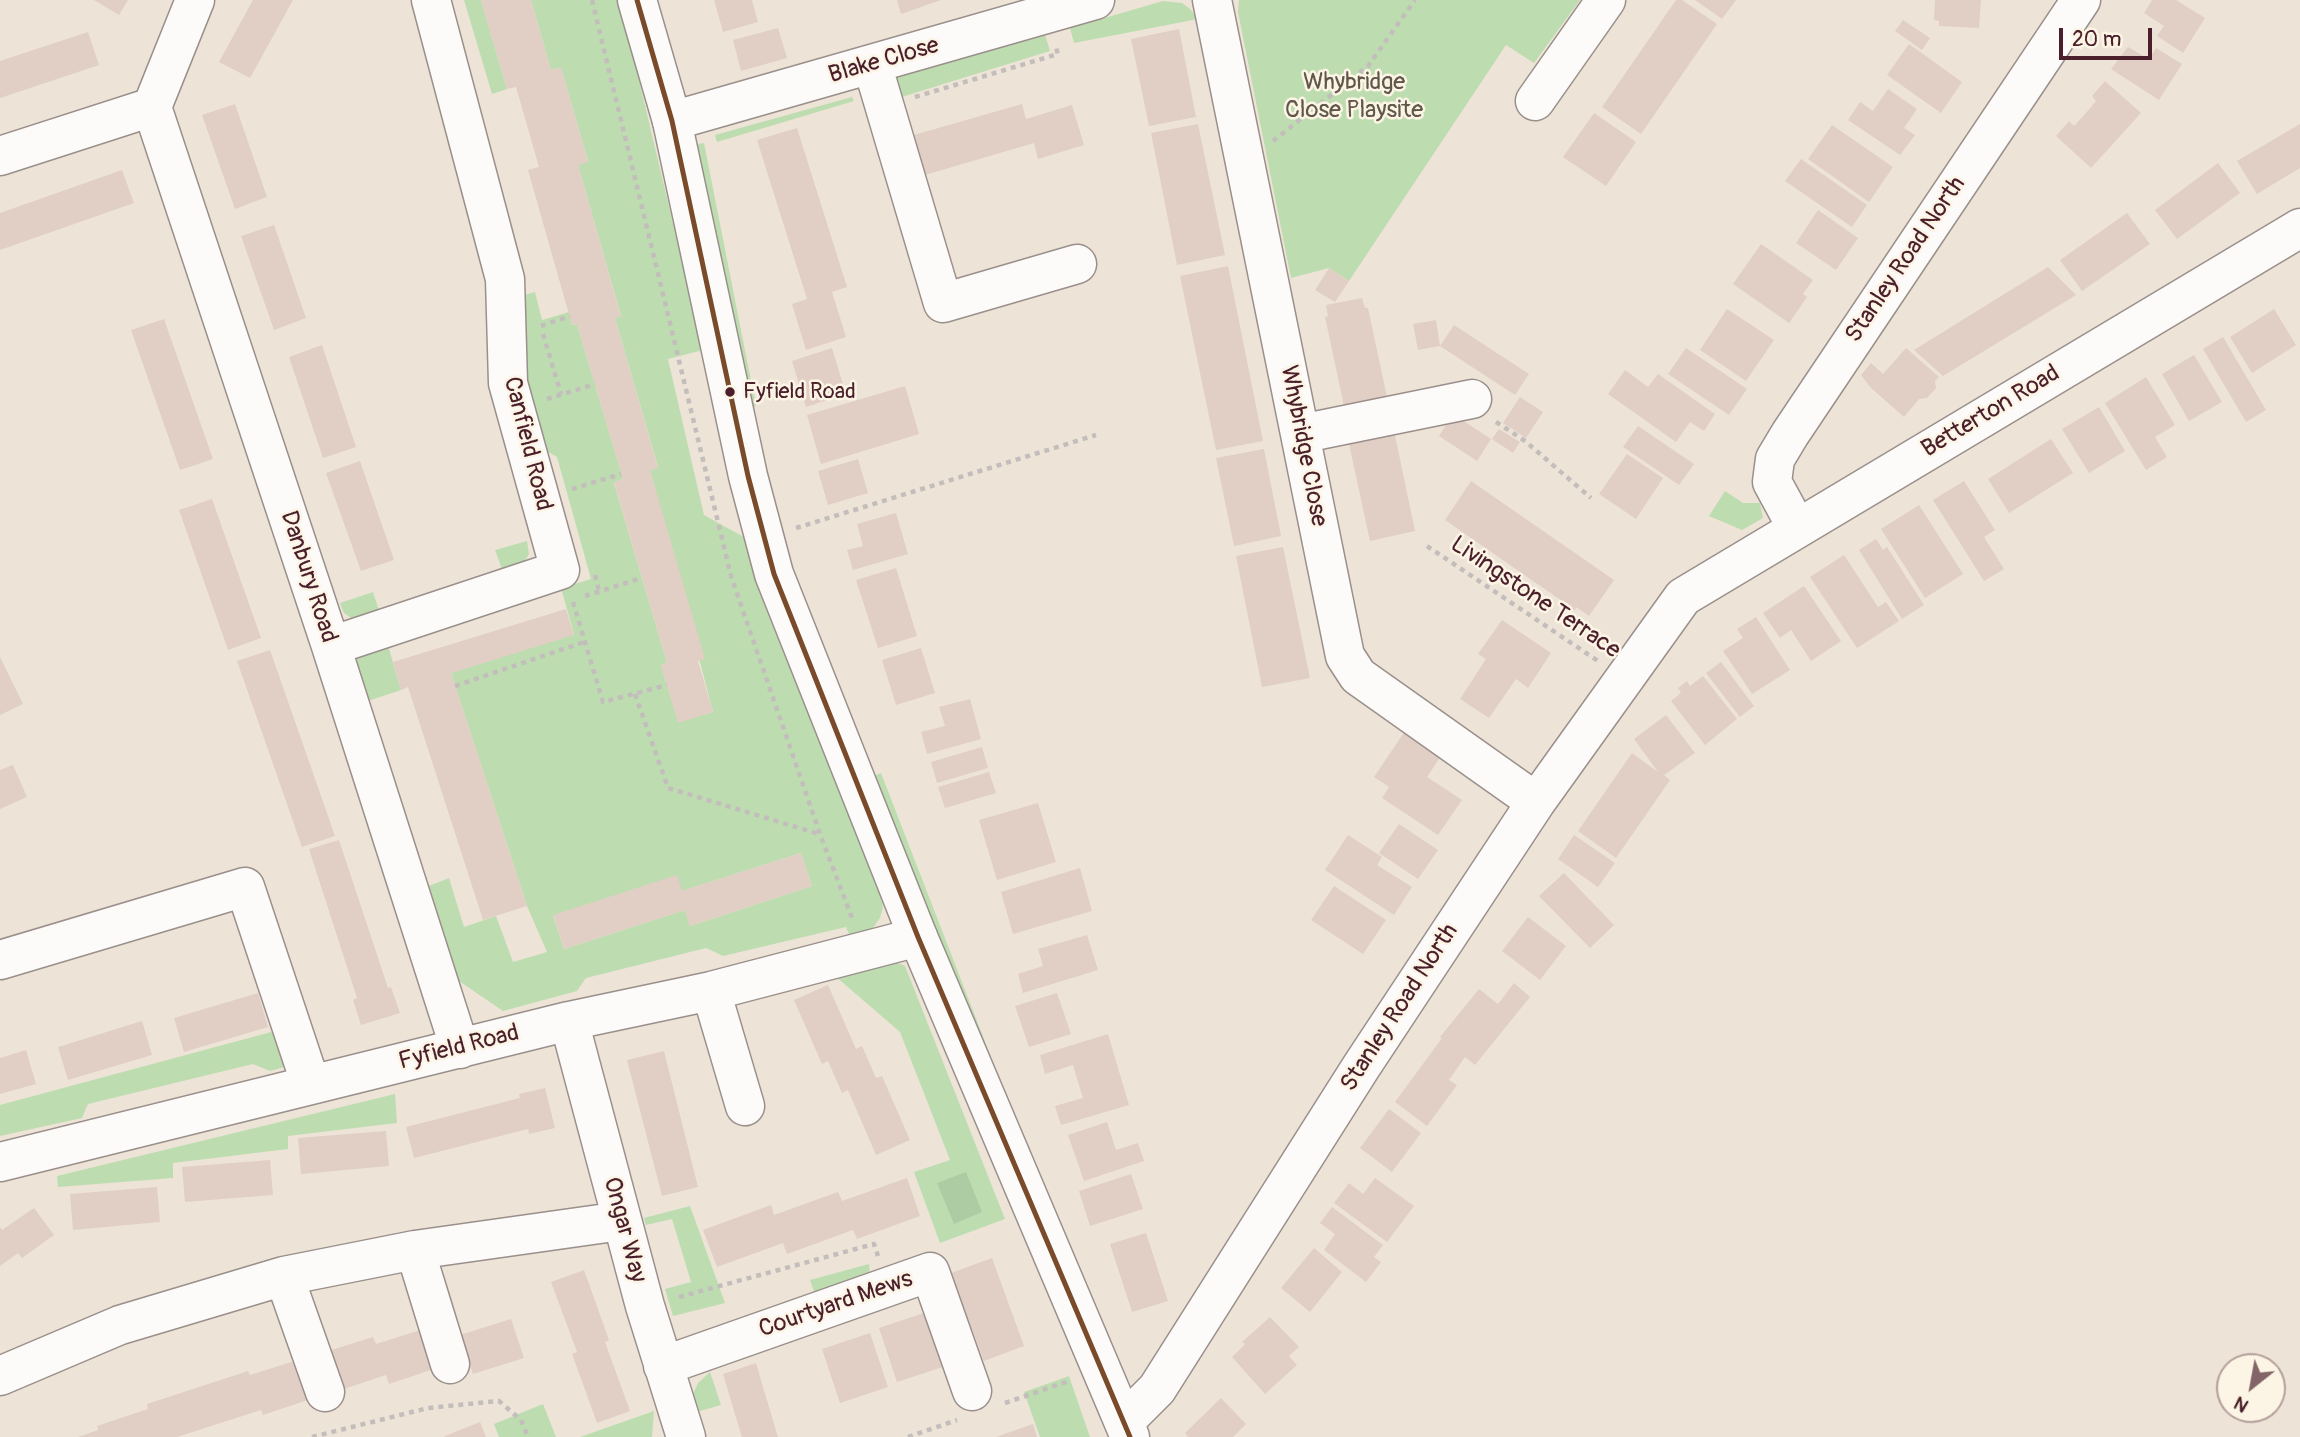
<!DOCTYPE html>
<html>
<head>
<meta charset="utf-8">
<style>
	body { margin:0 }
	#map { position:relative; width:2300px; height:1437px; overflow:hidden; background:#ede4d7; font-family:Pangolin,sans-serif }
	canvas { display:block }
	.north { position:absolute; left:2216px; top:1353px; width:70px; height:70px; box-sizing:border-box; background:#fcf5e5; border:2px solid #b59f9b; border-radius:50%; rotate:211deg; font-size:19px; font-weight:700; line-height:28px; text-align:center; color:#4a1f2b }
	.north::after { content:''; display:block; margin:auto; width:24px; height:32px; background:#836467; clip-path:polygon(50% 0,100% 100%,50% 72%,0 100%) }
	.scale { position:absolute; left:2059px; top:28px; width:93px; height:32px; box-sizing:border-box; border:4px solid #4a1f2b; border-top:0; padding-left:9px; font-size:21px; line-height:24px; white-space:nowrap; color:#4a1f2b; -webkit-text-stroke:5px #fcf5e5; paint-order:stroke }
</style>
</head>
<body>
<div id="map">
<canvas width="2300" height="1437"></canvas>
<div class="north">N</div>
<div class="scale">20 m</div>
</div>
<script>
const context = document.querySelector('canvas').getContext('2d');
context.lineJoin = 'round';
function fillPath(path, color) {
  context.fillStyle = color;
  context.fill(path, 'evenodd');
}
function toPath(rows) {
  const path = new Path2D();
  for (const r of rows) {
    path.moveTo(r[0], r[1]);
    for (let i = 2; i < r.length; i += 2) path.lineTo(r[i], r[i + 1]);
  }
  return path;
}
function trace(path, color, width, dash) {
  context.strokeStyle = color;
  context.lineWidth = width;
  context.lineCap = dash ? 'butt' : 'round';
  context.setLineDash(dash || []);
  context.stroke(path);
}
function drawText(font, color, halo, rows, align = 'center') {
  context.font = font + ' Pangolin,sans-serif';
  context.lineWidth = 5;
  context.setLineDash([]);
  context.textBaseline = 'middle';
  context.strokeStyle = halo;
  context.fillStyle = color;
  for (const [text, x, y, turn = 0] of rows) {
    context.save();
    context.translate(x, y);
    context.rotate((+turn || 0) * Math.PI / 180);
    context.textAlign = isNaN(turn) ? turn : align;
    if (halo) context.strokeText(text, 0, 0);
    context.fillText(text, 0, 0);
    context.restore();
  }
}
const green = toPath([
	[464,0,481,0,507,89,492,94],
	[531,0,620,0,703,350,668,359,704,515,744,537,768,614,880,892,883,907,880,918,873,928,851,939,846,927,723,956,706,948,586,978,577,991,503,1011,459,981,429,886,449,878,464,927,496,916,513,962,547,952,527,906,451,673,574,634,561,588,591,579,557,457,539,447,526,397,521,296,535,292,542,320,569,312,572,325,577,324,623,479,614,483,667,663,661,665,678,722,713,712,650,470,658,467,615,318,621,316,578,165,588,161,561,68,551,70],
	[801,853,812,886,690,926,685,910,564,949,553,916,682,891],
	[1239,0,1580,0,1534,63,1506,45,1349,281,1329,268,1291,278,1238,12],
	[1163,1,1182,3,1190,9,1198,19,1074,43,1070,28],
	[1043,28,1050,51,892,100,887,77],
	[852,97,854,101,717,142,715,135],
	[704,143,756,406,753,407,697,148,698,144],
	[1725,491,1743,503,1760,503,1763,518,1742,530,1709,516],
	[527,541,529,554,523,564,504,575,495,550],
	[373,592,381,617,354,620,344,613,340,603],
	[387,642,401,690,368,701,356,656],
	[881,773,1020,1132,869,778],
	[893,961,905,966,1005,1219,940,1243,914,1172,950,1160,900,1032,835,976],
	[286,1028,298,1063,270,1071,253,1064,88,1104,82,1118,0,1136,0,1105],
	[395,1094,397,1123,288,1136,288,1149,173,1163,173,1178,58,1187,57,1176],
	[690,1206,725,1303,673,1316,665,1289,691,1282,672,1219,646,1225,644,1218],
	[869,1264,870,1276,816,1297,810,1280],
	[710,1372,721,1405,693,1413,691,1404,693,1394,698,1383],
	[1069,1376,1090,1437,1040,1437,1024,1392],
	[543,1404,556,1437,499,1437,494,1424],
	[654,1411,652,1437,580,1437]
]);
const forest = toPath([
	[966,1172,982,1212,954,1224,937,1183]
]);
const building = toPath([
	[94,0,128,0,119,15],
	[253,0,293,0,250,78,219,62],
	[481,0,531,0,551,70,561,67,588,162,578,165,621,317,615,318,658,468,650,470,705,659,698,661,713,712,678,723,661,665,667,663,614,482,623,479,577,324,572,325,528,170,539,167,516,87,507,89],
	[714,0,752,0,758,22,723,32],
	[897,0,941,0,901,14],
	[1676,0,1682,0,1717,24,1641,134,1602,107],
	[1695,0,1736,0,1722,19],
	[1935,0,1981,0,1979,28,1939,26,1939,21,1934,20],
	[2152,0,2176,0,2205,18,2183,53,2157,36,2164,26,2144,13],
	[1903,20,1930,38,1922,50,1895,31],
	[778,28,787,58,741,71,733,40],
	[1179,29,1196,117,1149,126,1131,39],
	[88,32,99,65,0,98,0,61],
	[1909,44,1962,82,1941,113,1887,75],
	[2128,47,2149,59,2156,48,2182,64,2159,100,2111,69],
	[2105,81,2141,113,2091,168,2056,136,2069,121,2074,126,2086,113,2096,101,2092,96],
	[1888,89,1917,109,1904,128,1915,135,1900,155,1848,120,1860,102,1873,111],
	[235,104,267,197,235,209,202,115],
	[1022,104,1026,119,1072,105,1084,145,1038,159,1034,143,918,177,907,137],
	[1594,113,1636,142,1606,186,1563,157],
	[1198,124,1225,255,1177,265,1151,133],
	[2300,124,2300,168,2257,194,2237,161],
	[1832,125,1893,167,1869,202,1808,159],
	[797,128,847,287,832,292,846,337,806,350,792,304,807,299,757,140],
	[1801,159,1867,205,1852,227,1785,181],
	[2218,163,2240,193,2177,239,2155,210],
	[122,170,134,203,0,250,0,213],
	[1818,210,1858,238,1836,270,1796,243],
	[2127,213,2150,244,2082,291,2060,260],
	[274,225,306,318,274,330,241,236],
	[1761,244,1813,280,1803,294,1807,297,1789,323,1733,284],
	[1228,266,1263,441,1216,450,1180,276],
	[2048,267,2076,295,1943,376,1914,350],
	[1329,268,1349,281,1335,302,1315,290],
	[1362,298,1365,308,1368,308,1387,397,1344,406,1325,317,1328,316,1326,305],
	[1727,309,1774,340,1746,381,1700,350],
	[2274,309,2296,345,2252,373,2230,337],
	[164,319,213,459,180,470,131,330],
	[1436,320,1440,346,1418,350,1413,324],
	[1454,325,1529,374,1515,395,1440,346],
	[2223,337,2266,410,2246,422,2203,349],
	[322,345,356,447,323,458,289,357],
	[832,348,846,394,806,407,792,361],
	[1686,348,1747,389,1729,415,1668,374],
	[1906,348,1939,377,1935,381,1936,388,1927,398,1919,399,1904,417,1871,388,1861,375,1871,363,1883,374],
	[2194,355,2222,402,2189,421,2162,374],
	[1625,370,1648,387,1658,374,1715,414,1704,431,1690,422,1676,442,1608,394],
	[2146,377,2175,425,2155,437,2167,457,2146,470,2105,403],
	[905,386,919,434,821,464,807,415],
	[1520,397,1543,412,1526,438,1503,423],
	[2099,407,2125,451,2089,473,2062,429],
	[1453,414,1491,439,1477,461,1439,436],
	[1392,421,1415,531,1370,541,1346,430],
	[1638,426,1694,464,1679,485,1623,447],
	[1499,429,1520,442,1513,453,1492,439],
	[2051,439,2073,473,2009,513,1988,479],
	[1264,449,1281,536,1234,546,1216,458],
	[1627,454,1663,478,1636,519,1599,494],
	[858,459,868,493,828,505,818,471],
	[360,461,394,560,361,571,326,473],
	[1471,481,1614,580,1589,616,1576,607,1575,610,1445,520],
	[1964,481,1995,530,1984,537,2004,569,1984,581,1933,500],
	[212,499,261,638,228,650,179,510],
	[1919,505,1963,574,1925,598,1881,529],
	[896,513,908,554,853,570,847,550,863,546,857,524],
	[1876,539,1883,550,1887,547,1924,605,1902,619,1859,550],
	[1283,547,1310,678,1262,687,1236,556],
	[1844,555,1878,607,1886,602,1899,621,1857,648,1810,577],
	[896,568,917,636,878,648,856,580],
	[1804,586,1841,641,1811,661,1791,630,1780,638,1763,613],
	[566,609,574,635,451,673,527,906,483,920,408,687,401,690,393,662],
	[1756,617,1790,670,1752,694,1723,651,1743,638,1737,629],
	[1502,620,1551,653,1528,688,1516,679,1489,718,1460,699,1486,659,1478,654],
	[921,648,935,693,896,705,882,660],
	[270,650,335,836,302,847,237,661],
	[0,657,23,704,0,715],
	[1721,662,1754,706,1740,717,1706,673],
	[1703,676,1737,719,1705,745,1671,701,1681,693,1678,688,1687,681,1690,686],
	[970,699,981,739,927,754,921,732,945,726,939,707],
	[1666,715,1695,753,1664,775,1670,780,1616,858,1578,831,1632,753,1658,772,1634,739],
	[1405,731,1441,756,1427,777,1462,800,1438,835,1382,798,1389,787,1374,777],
	[982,747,988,768,937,783,931,762],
	[13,765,27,797,0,809,0,770],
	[989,772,996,793,945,808,938,787],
	[1038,803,1056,862,997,880,979,820],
	[1399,824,1438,850,1418,879,1379,853],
	[1348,835,1382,857,1377,865,1412,887,1394,915,1325,870],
	[1574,835,1615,863,1598,887,1558,859],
	[339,840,388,988,391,987,400,1013,361,1025,353,1000,357,998,309,849],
	[801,853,812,886,690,926,685,910,564,949,553,915,677,875,682,891],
	[1080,868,1092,911,1013,934,1001,892],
	[1564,873,1614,925,1590,948,1539,896],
	[1334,886,1386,920,1363,954,1311,920],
	[1528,917,1566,946,1540,980,1502,951],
	[1087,935,1098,970,1023,993,1018,974,1043,966,1038,949],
	[1514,983,1530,997,1475,1065,1465,1057,1449,1080,1457,1085,1427,1126,1395,1102,1442,1038,1440,1037,1479,989,1498,1004],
	[828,985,856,1049,862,1046,876,1078,882,1076,910,1140,876,1155,848,1090,842,1093,828,1061,822,1064,794,1000],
	[258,993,268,1027,184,1052,174,1018],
	[1057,993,1071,1034,1029,1047,1015,1006],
	[142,1021,152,1055,68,1080,58,1047],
	[1108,1034,1129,1105,1061,1125,1055,1106,1083,1098,1078,1082,1073,1065,1045,1074,1040,1055],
	[26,1050,36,1084,0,1094,0,1058],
	[664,1051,698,1187,662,1196,627,1060],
	[545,1088,555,1128,529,1134,528,1129,414,1158,406,1127,520,1098,519,1094],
	[1389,1109,1421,1133,1392,1172,1360,1148],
	[1107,1122,1116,1150,1138,1143,1144,1161,1084,1181,1068,1135],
	[386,1131,389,1166,301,1174,298,1138],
	[270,1160,273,1195,185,1202,182,1167],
	[1131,1174,1143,1209,1090,1226,1079,1191],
	[907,1178,920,1216,857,1239,853,1230,787,1254,783,1243,717,1267,703,1230,771,1205,774,1215,838,1192,842,1201],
	[1375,1178,1414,1206,1387,1242,1334,1203,1349,1183,1363,1194],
	[157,1187,160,1222,73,1230,70,1194],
	[1332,1207,1383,1245,1374,1257,1381,1262,1366,1282,1324,1250,1335,1234,1320,1223],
	[34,1208,54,1235,22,1258,18,1253,0,1266,0,1227,2,1230],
	[1146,1233,1168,1301,1132,1312,1110,1244],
	[1314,1248,1342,1272,1310,1312,1281,1288],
	[992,1258,1024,1346,984,1361,951,1273],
	[584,1270,609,1340,605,1342,630,1411,597,1423,572,1354,577,1352,551,1282],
	[927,1312,946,1366,897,1382,879,1328],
	[1270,1317,1299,1347,1289,1356,1297,1365,1265,1394,1232,1357,1245,1344,1242,1342],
	[511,1319,524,1358,473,1374,460,1335],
	[427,1328,440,1367,389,1384,386,1375,335,1392,322,1353,373,1337,376,1344],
	[870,1333,888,1387,840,1403,822,1349],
	[301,1359,314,1398,263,1415,261,1410,177,1437,78,1437,98,1430,97,1426,148,1409,147,1404,248,1371,250,1375],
	[756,1363,763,1387,778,1437,742,1437,737,1421,723,1374],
	[1221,1398,1246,1424,1233,1437,1188,1437,1185,1433],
	[480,1422,486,1437,443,1437,455,1432],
	[1033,1424,1037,1437,996,1437]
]);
const path = toPath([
	[592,0,731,576,820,834,852,918],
	[915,97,1058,54,1056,48],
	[1273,141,1368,66,1415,0],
	[541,326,570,316],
	[543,334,561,394],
	[547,399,595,384],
	[1496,422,1525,441,1591,498],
	[572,489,621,474],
	[796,528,1096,435],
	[1427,546,1598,661],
	[595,575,599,591],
	[585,596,642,578],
	[573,602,603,702,667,685],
	[455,686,584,642],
	[635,694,668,788,819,834],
	[679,1297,874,1244,878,1256],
	[1005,1403,1069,1381],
	[312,1437,428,1408,499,1401,521,1420,528,1437],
	[908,1437,957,1420]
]);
const minor = toPath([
	[1212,0,1345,656,1358,676,1536,802],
	[872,64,943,303,1077,264],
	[1535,101,1606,0],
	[152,107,331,646,460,1049],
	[672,121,1095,0],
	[0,156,152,107,195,0],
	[1300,434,1472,399],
	[1797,528,1772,482,1775,459,1790,434,2081,0],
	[331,646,560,570,508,383,505,279,431,0],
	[0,960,245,887,311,1085],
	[711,991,745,1106],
	[569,1021,645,1306,686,1437],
	[0,1162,569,1021,711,991,918,937],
	[415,1250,450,1364],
	[284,1276,325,1392],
	[663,1366,930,1272,972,1391],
	[0,1376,120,1325,284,1276,415,1250,621,1221],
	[1124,1422,1157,1389,1361,1067,1536,802,1683,597,2300,228]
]);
const major = toPath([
	[637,0,672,121,748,476,774,574,918,937,1130,1437]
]);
const bus1 = toPath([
	[637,0,672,121,748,476,774,574,918,937,1130,1437]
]);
const markers = [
	[730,392,6,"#4a1f2b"]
];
const busNames = [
	["Fyfield Road",743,392]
];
const streetNames = [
	["Blake Close",884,61,-16],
	["Stanley Road North",1906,260,-56],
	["Betterton Road",1991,412,-31],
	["Canfield Road",527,444,76],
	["Whybridge Close",1303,446,79],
	["Danbury Road",308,577,72],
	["Livingstone Terrace",1535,598,34],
	["Stanley Road North",1400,1008,-57],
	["Fyfield Road",459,1048,-14],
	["Ongar Way",624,1230,75],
	["Courtyard Mews",836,1305,-19]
];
const parkNames = [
	["Whybridge",1354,83],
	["Close Playsite",1354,111]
];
fillPath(green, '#bdddb0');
fillPath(forest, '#adcca4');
fillPath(building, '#e1cec4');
trace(minor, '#9a8f8b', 41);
trace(major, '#9a8f8b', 41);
trace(path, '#c3bdbc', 4.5, [5, 5]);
trace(minor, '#fcfbf9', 38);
trace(major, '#fcfbf9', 38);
trace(bus1, '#7a4b2a', 5);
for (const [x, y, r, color] of markers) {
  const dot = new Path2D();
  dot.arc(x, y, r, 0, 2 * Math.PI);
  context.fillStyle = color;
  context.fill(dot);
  trace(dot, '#fcf5e5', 2.5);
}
drawText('22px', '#4a1f2b', '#fcf5e5', busNames, 'left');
drawText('24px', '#4a1f2b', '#fcf5e5', streetNames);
drawText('24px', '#60564a', '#fcf5e5', parkNames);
</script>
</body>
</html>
